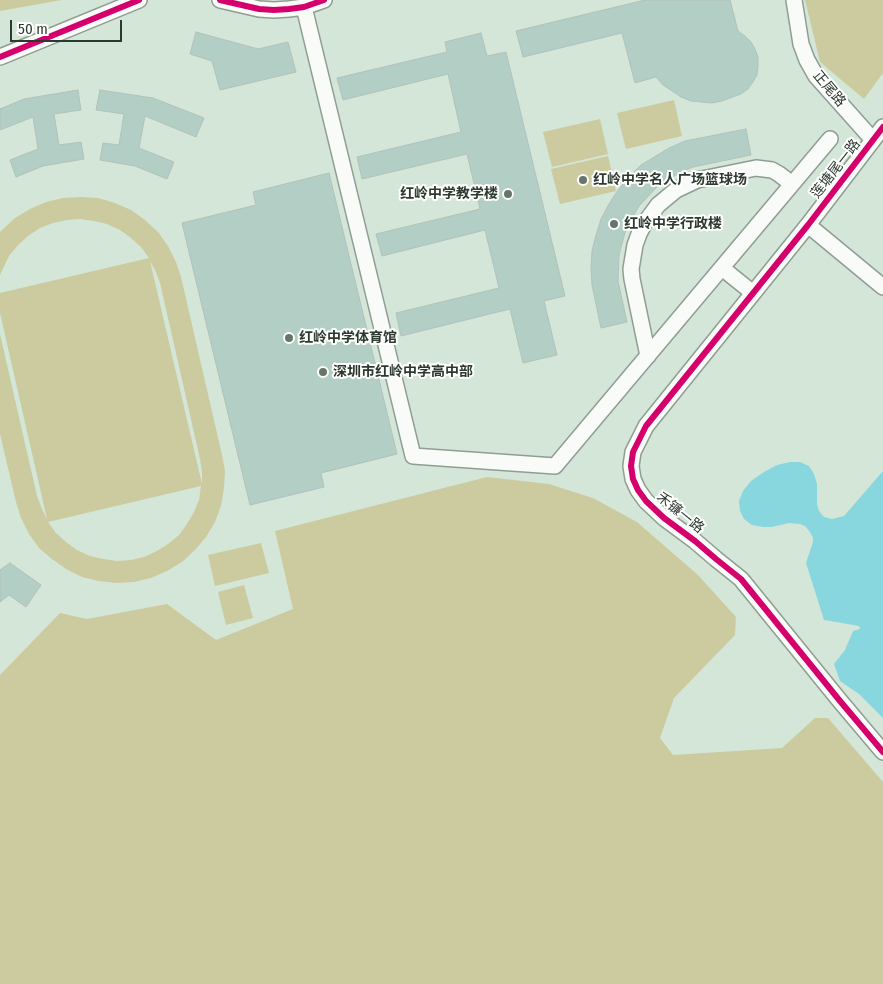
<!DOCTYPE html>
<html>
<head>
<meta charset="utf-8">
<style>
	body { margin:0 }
	#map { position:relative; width:883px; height:984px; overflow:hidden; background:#d4e6d8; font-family:"Fira Sans Condensed",sans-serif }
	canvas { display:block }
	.scale { position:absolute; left:10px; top:20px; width:112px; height:22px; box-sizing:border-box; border:2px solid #2c392f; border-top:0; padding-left:6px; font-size:15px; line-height:18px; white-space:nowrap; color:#2c392f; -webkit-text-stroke:4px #fff; paint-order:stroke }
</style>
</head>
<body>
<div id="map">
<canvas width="883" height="984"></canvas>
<div class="scale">50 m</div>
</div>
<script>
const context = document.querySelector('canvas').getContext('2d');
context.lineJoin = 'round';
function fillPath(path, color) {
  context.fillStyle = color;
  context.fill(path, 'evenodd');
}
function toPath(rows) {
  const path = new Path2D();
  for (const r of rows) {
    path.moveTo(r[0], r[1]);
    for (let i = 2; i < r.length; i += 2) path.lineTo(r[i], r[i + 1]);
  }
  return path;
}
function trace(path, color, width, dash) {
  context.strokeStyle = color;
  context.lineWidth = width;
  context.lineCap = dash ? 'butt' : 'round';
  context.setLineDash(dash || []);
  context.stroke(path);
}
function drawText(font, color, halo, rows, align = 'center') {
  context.font = font + ' "Fira Sans Condensed","Noto Sans SC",sans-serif';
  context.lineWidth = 4;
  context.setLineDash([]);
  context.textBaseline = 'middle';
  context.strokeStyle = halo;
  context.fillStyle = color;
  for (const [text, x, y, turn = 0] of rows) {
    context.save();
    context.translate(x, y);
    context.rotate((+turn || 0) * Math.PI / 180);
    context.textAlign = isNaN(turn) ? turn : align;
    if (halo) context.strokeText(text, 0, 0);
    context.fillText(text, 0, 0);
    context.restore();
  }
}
const green = toPath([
	[0,0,62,0,0,11],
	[805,0,883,0,883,73,864,99,820,62],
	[674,100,682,136,626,149,617,113],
	[600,119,608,154,552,167,543,132],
	[608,156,616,191,560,204,551,169],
	[81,197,98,198,115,203,131,210,145,220,158,232,168,246,176,262,181,277,222,455,225,471,224,488,221,506,215,522,206,537,195,550,182,562,167,571,151,578,134,582,116,583,99,581,82,577,66,569,52,559,39,548,29,534,21,518,16,502,0,434,0,334,37,496,42,509,47,519,0,313,0,293,149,258,141,247,131,238,120,230,107,224,94,221,80,219,67,220,53,223,40,228,28,236,18,245,9,256,0,275,0,232,15,218,30,209,46,202,63,198],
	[150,261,155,270,160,283,200,459,202,472,202,484],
	[201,486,199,500,194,512,187,524,179,535,168,544,157,551,144,557,131,560,117,561,103,559,90,556,77,550,66,542,56,533,48,522],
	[487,477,549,484,593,498,637,522,698,575,736,617,735,635,674,698,660,738,673,755,782,748,815,718,828,718,883,782,883,984,0,984,0,675,60,613,87,619,167,604,216,640,293,609,275,531],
	[261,543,269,573,215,586,208,555],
	[244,585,253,618,226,625,218,592]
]);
const water = toPath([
	[790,462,800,462,809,466,814,474,817,484,817,504,819,511,824,517,832,519,844,516,883,471,883,718,859,694,840,681,834,664,845,650,853,631,860,629,859,626,824,620,806,563,813,542,813,538,810,532,805,526,800,524,789,523,772,527,763,527,752,525,744,519,740,511,739,501,743,491,751,481,764,472,777,465]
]);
const building = toPath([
	[645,0,730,0,738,31,745,36,751,42,755,49,758,57,758,66,757,75,753,82,748,89,741,94,722,101,712,103,701,102,691,101,681,97,663,85,656,77,635,83,622,33,523,57,516,31,645,0],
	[196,32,258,49,288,42,296,72,220,90,212,61,190,54,196,32],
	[481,33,487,56,506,52,565,296,544,301,557,355,523,363,510,309,401,336,396,313,499,288,485,230,382,256,376,234,480,209,467,154,362,179,357,157,461,132,448,74,343,100,337,78,447,52,445,42,481,33],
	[78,90,81,110,54,114,59,145,81,142,84,159,43,166,16,177,10,160,38,149,33,117,0,130,0,109,24,99,78,90],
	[100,90,153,98,204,118,196,137,145,116,139,148,174,162,167,179,135,166,100,160,103,143,119,145,124,114,96,110,100,90],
	[746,129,751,155,693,167,681,172,658,186,639,206,626,229,619,255,618,281,627,322,601,328,592,285,591,268,592,251,596,235,601,219,609,204,618,190,629,177,641,165,669,148,685,141,746,129],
	[329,173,397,454,321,473,324,487,250,505,182,223,256,205,253,192,329,173],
	[10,563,41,585,26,607,9,595,0,602,0,570,10,563]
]);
const minor = toPath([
	[220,0,259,9,274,10,289,9,304,7,324,0],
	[794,0,801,44,807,60,816,76,873,140],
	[304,7,413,456,555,466,830,139],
	[0,57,139,0],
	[883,127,808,225,646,426,633,452,631,466,633,479,638,490,646,501,664,518,695,541,716,559,741,579,840,701,883,752],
	[808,225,883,287],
	[722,268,753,293],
	[648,356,632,279,631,269,635,245,639,234,644,224,658,205,676,190,697,180,756,168,772,170,779,174,792,184]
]);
const cycleway = toPath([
	[220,0,259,9,274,10,289,9,304,7,324,0],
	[0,57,139,0],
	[883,127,808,225,646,426,633,452,631,466,633,479,638,490,646,501,664,518,695,541,716,559,741,579,840,701,883,752]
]);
const markers = [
	[583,180,5,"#67766a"],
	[508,194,5,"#67766a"],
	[614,224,5,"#67766a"],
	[289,338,5,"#67766a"],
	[323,372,5,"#67766a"]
];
const streetNames = [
	["正尾路",829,89,50],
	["莲塘尾一路",836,169,-52],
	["禾镰一路",680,513,39]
];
const poiNames = [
	["红岭中学名人广场篮球场",593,180],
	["红岭中学教学楼",498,194,"right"],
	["红岭中学行政楼",624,224],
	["红岭中学体育馆",299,338],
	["深圳市红岭中学高中部",333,372]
];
fillPath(green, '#cbcb9f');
fillPath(water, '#88d7de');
fillPath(building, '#b2cec5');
trace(building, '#b1c2ba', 1);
trace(minor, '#8f9d93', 18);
trace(minor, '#f9fbf9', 15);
trace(cycleway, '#d6006c', 6);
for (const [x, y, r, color] of markers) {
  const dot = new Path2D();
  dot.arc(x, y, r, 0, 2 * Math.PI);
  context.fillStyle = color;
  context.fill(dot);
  trace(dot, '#fff', 2);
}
drawText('14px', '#2c392f', '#fff', streetNames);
drawText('bold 14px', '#2c392f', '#fff', poiNames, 'left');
</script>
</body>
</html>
